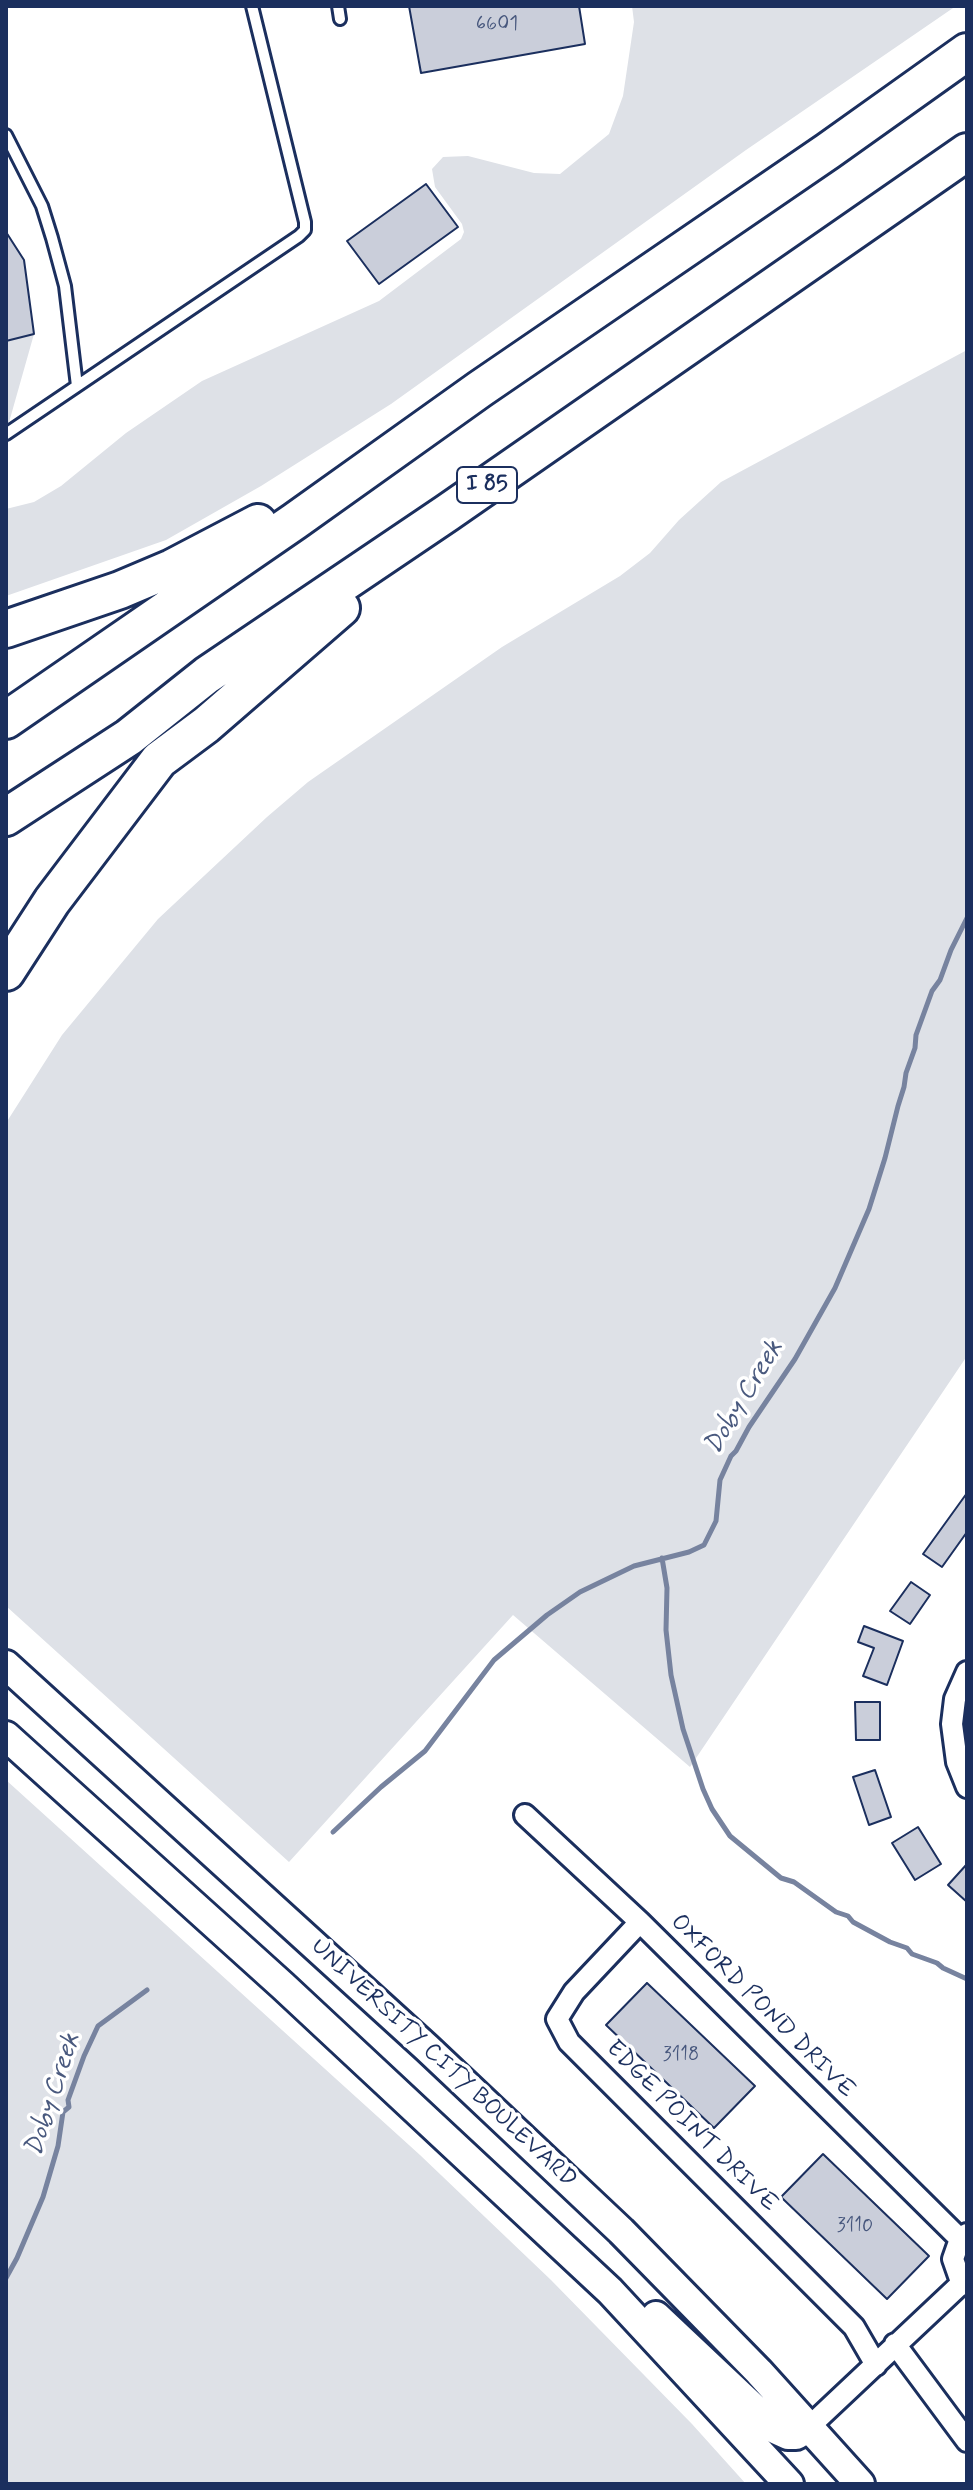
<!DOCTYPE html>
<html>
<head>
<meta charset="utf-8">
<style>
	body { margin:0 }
	#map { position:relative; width:973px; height:2490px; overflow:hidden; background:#fff; font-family:Mynerve,sans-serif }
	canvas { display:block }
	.frame { position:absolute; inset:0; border:8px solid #1b2f5e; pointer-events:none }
</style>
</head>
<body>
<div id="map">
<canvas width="973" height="2490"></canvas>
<div class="frame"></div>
</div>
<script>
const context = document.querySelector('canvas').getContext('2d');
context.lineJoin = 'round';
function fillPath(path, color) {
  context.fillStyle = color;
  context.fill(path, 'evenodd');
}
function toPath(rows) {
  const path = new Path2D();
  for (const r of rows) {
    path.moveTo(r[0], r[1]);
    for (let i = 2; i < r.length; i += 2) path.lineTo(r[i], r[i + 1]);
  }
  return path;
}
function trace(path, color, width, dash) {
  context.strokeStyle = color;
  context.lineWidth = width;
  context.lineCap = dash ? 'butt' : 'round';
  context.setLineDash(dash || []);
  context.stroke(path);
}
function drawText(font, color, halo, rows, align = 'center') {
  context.font = font + ' Mynerve,sans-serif';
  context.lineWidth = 7;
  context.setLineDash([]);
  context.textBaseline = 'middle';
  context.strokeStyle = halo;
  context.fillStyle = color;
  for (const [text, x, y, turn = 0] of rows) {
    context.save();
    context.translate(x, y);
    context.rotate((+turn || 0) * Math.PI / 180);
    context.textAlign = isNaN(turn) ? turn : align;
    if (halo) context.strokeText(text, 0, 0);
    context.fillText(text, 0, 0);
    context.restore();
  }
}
const green = toPath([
	[632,6,956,6,746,150,391,404,261,486,166,540,6,596,6,509,34,502,61,486,126,433,202,381,379,301,461,239,464,232,462,224,435,187,432,169,443,157,468,156,534,173,560,174,609,134,623,96,634,22],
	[6,232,24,261,34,334,6,433],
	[967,350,967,1356,690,1767,513,1615,289,1862,6,1606,6,1123,62,1035,158,919,267,817,308,782,502,647,620,576,650,553,679,520,721,482],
	[6,1780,420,2155,551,2280,692,2424,746,2484,6,2484]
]);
const stream = toPath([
	[662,1558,667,1588,666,1630,671,1675,683,1729,703,1789,712,1809,730,1836,781,1878,794,1882,836,1912,848,1916,853,1922,890,1942,907,1948,912,1954,937,1963,943,1968,967,1979],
	[333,1832,381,1787,425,1751,494,1660,547,1615,580,1592,634,1566,689,1552,704,1545,716,1521,720,1480,731,1456,736,1451,749,1427,795,1359,835,1288,869,1209,885,1158,898,1106,904,1087,906,1073,915,1048,916,1035,932,991,940,980,951,950,967,918],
	[6,2278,17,2258,43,2197,58,2146,63,2112,69,2107,68,2100,84,2056,98,2026,147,1990]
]);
const building = toPath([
	[409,6,579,6,585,44,421,73,409,6],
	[426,184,458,227,379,284,347,241,426,184],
	[6,232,24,260,34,334,6,341,6,232],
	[967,1493,967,1532,942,1567,923,1554,967,1493],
	[911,1582,930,1595,910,1624,890,1611,911,1582],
	[864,1626,903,1641,887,1685,863,1676,874,1648,858,1642,864,1626],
	[855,1702,880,1702,880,1740,856,1740,855,1702],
	[875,1770,891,1817,869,1825,853,1777,875,1770],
	[918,1827,941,1864,915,1880,892,1843,918,1827],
	[967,1864,967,1902,948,1885,967,1864],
	[647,1983,755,2086,714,2128,606,2025,647,1983],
	[823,2154,929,2256,887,2299,781,2197,823,2154]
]);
const lane = toPath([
	[338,6,340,19],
	[6,135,42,206,52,238,65,286,77,386],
	[6,434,299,236,305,230,305,222,252,6]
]);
const street = toPath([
	[967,1672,955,1699,952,1724,957,1762,967,1787],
	[525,1815,640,1922,960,2239],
	[640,1922,574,1992,557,2019,569,2042,854,2327,876,2365],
	[967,2234,960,2239,953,2259,960,2279,967,2285],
	[895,2344,967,2441],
	[809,2427,963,2282]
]);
const secondary = toPath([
	[6,1665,427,2048,621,2231,759,2372,860,2484],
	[6,1736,283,1986,610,2291,789,2484],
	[656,2316,777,2430,788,2435,796,2435,809,2427]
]);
const highway = toPath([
	[6,629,120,590,172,568,258,523],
	[6,720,295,521,480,389,828,151,967,52],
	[6,817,129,737,207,675,447,513,967,152],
	[6,972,52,901,159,760,206,725,341,608]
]);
const numberNames = [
	["6601",497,25],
	["3118",681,2056],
	["3110",855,2227]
];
const shields = [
	[487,485,60]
];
const shieldNames = [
	["I 85",487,485]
];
const streetNames = [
	["OXFORD POND DRIVE",762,2007,45],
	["UNIVERSITY CITY BOULEVARD",443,2064,43],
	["EDGE POINT DRIVE",691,2127,45]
];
const waterNames = [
	["Doby Creek",745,1398,-59],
	["Doby Creek",54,2095,-72]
];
fillPath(green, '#dee1e7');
trace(stream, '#77839f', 5);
fillPath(building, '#caceda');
trace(building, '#1b2f5e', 2);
trace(lane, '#1b2f5e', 16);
trace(street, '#1b2f5e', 26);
trace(secondary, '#1b2f5e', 34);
trace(highway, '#1b2f5e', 42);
trace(lane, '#fff', 10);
trace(street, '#fff', 20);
trace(secondary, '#fff', 28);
trace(highway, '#fff', 36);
drawText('20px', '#47577d', null, numberNames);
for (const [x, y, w] of shields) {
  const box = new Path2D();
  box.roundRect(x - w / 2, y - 18, w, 36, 6);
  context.fillStyle = '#fff';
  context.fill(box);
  trace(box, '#1b2f5e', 2);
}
drawText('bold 22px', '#1b2f5e', null, shieldNames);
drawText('24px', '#1b2f5e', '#fff', streetNames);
drawText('italic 26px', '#49597e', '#fff', waterNames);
</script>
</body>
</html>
